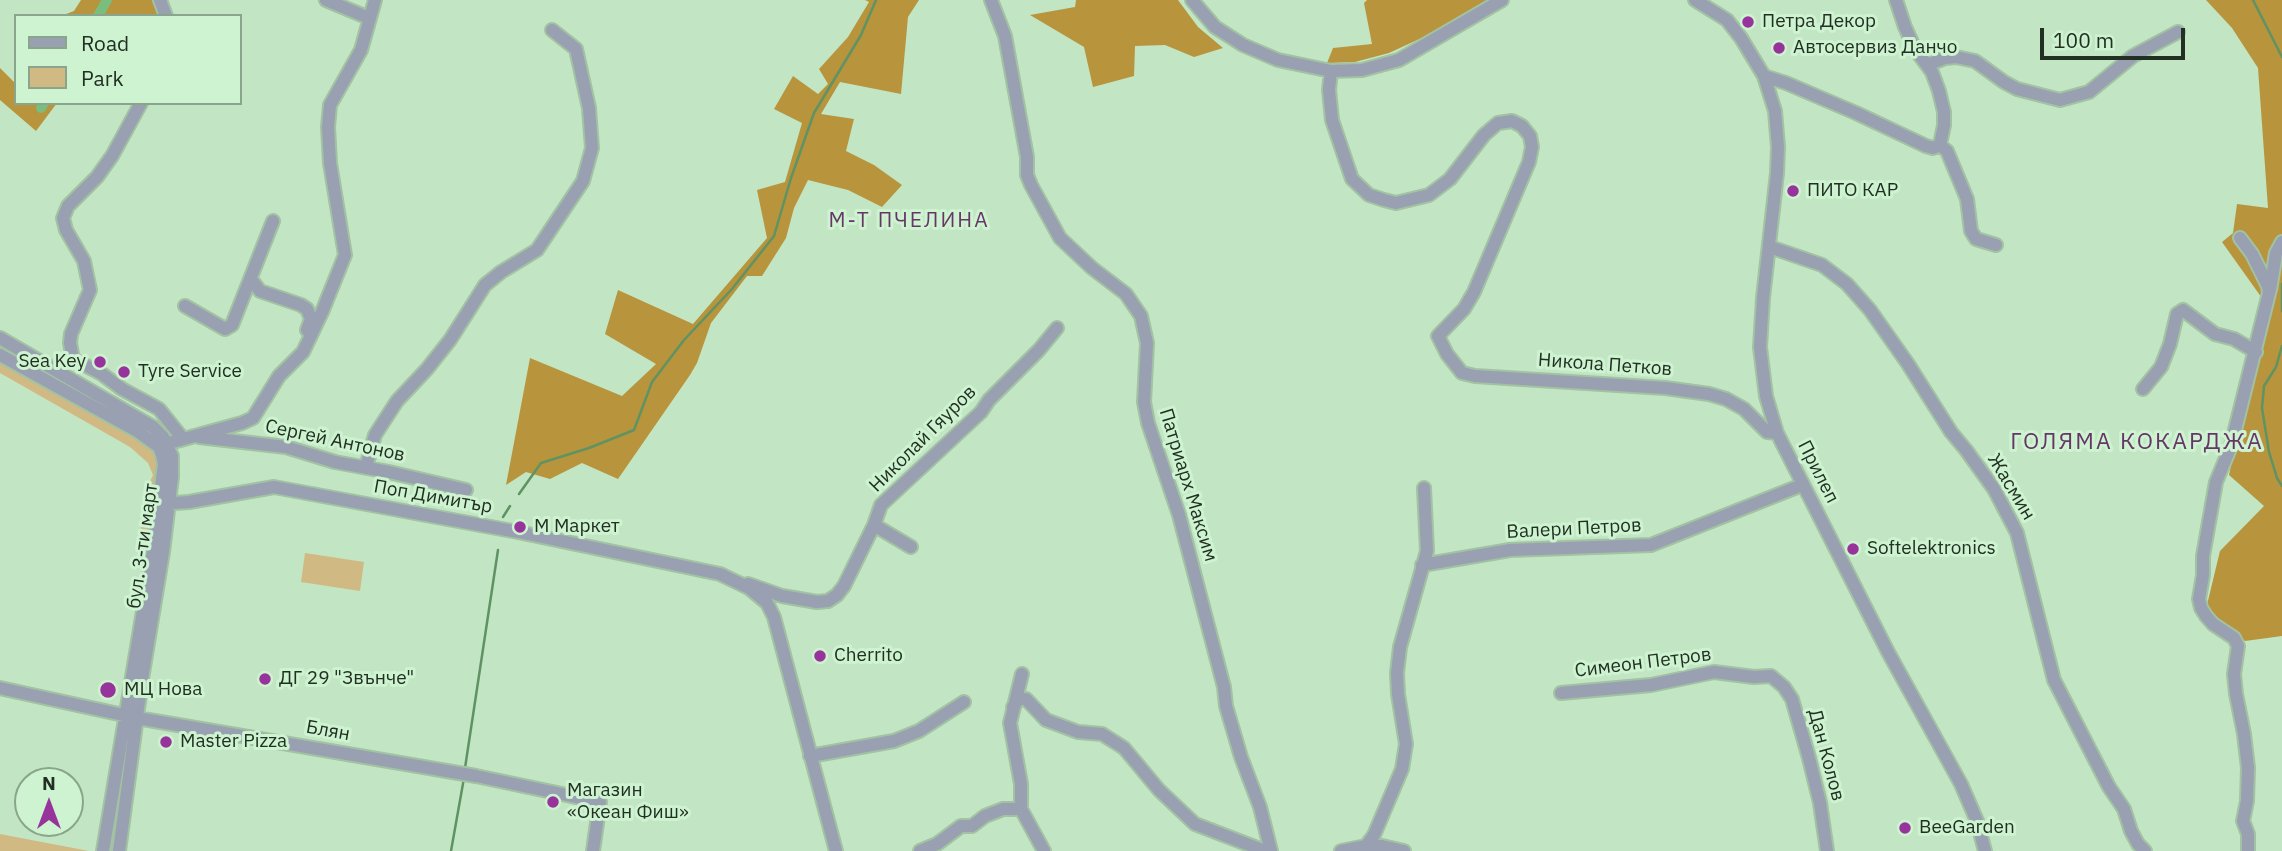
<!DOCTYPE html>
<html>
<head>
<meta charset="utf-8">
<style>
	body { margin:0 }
	#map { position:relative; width:2282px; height:851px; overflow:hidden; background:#c2e6c3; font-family:"IBM Plex Sans",sans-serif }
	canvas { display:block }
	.legend { position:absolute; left:14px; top:14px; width:228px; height:91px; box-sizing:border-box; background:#cef3d0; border:2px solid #89a58b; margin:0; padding:9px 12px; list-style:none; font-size:21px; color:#223023 }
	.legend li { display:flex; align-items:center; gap:14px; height:35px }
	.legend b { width:35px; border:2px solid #89a58b }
	.north { position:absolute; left:14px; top:767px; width:70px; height:70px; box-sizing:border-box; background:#cef3d0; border:2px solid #89a58b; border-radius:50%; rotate:0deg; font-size:19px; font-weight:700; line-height:28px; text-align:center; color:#223023 }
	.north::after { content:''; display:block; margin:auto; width:24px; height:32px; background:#97349b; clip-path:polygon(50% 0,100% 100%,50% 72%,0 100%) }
	.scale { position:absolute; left:2040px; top:28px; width:145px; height:32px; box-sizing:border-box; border:4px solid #223023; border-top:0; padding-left:9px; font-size:21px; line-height:24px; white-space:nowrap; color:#223023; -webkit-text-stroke:5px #cef3d0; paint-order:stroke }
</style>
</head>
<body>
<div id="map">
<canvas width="2282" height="851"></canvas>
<ul class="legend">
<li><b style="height:9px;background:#98a0b1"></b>Road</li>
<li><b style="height:19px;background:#d1b984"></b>Park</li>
</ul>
<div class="north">N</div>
<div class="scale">100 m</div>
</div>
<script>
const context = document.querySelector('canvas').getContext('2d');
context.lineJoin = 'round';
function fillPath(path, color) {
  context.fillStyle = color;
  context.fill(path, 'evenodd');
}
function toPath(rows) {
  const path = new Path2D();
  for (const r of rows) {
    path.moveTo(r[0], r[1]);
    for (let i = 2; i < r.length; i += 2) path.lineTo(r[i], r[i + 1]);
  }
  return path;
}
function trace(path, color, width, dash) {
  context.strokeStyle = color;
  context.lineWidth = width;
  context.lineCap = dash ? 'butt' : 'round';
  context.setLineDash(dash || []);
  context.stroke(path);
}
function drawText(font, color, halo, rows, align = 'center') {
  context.font = font + ' "IBM Plex Sans",sans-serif';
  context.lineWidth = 6;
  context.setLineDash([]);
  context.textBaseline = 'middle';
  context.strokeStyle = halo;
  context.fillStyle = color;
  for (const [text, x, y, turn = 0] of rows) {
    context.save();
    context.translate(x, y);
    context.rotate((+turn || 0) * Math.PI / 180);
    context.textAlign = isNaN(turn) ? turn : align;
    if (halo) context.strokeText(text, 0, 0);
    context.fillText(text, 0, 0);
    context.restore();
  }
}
const green = toPath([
	[0,355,159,447,153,551,138,547,146,490,153,475,148,463,130,447,0,373],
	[305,553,364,562,360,591,301,582],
	[0,834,89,851,0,851]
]);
const forest = toPath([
	[81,0,158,0,160,15,61,16,74,11],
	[865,0,919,0,908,17,901,94,840,82,821,114,854,119,846,151,874,165,902,185,882,207,848,190,808,180,794,208,786,238,762,276,747,276,711,323,697,363,690,375,618,479,582,463,550,479,526,472,506,485,530,358,622,396,656,364,605,334,618,290,693,324,767,238,757,190,785,182,802,123,774,109,793,76,818,94,828,84,819,69,848,37,869,2],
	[1076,0,1178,0,1198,27,1223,48,1194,57,1165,45,1135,46,1134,76,1093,87,1084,47,1030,15,1075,7],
	[1367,0,1487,0,1439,30,1389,53,1355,62,1327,63,1333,48,1372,44,1364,3],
	[2206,0,2282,0,2282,636,2245,641,2206,609,2220,551,2264,506,2229,475,2240,422,2269,308,2222,242,2233,233,2237,204,2268,208,2258,68,2232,28],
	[0,68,16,84,16,103,57,103,36,131,0,100]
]);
const stream = toPath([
	[2253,0,2282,57],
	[2282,284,2282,311],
	[2282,346,2276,367,2264,386,2262,408,2269,452,2277,478,2282,486],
	[519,494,541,463,589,448,634,430,652,382,684,340,732,289,774,236,791,178,814,113,861,35,876,0],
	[503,517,510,506],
	[465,768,498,550],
	[451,851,464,778]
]);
const canal = toPath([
	[98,16,107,0],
	[41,108,44,103]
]);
const minor = toPath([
	[160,0,166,16],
	[326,0,369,18],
	[991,0,1005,36,1027,157,1027,175,1031,185,1060,238,1092,268,1126,294,1141,316,1147,343,1144,402,1148,423,1179,515,1224,687,1226,706,1241,757,1260,807,1271,851],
	[1192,0,1215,27,1243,45,1278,60,1331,71,1362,70,1399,60,1502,0],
	[1695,0,1727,20,1741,38,1764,76,1775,111,1778,147,1777,173,1763,298,1760,347,1766,396,1777,433,1888,652,1961,784,1977,821,1985,851],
	[1927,65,1945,58,1956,57,1975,61,2004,82,2017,89,2060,100,2089,92,2133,56,2178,32],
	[1331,71,1329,90,1332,120,1352,179,1369,195,1384,200,1396,203,1429,195,1450,179,1484,135,1498,123,1512,121,1522,126,1530,136,1532,147,1529,162,1474,292,1464,309,1438,336,1447,354,1462,373,1475,376,1665,388,1709,394,1726,399,1744,409,1767,432,1777,433],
	[1764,76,1786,83,1856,113,1926,146,1933,148,1940,145,1944,125,1944,112,1939,91,1932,72,1915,49,1905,27,1896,0],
	[141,103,112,156,97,177,68,206,63,218,66,230,84,261,90,290,71,334,70,343,73,359,102,374,122,389,159,409,183,439],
	[1940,145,1947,151,1967,199,1971,231,1976,239,1996,245],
	[2240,238,2252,254,2268,286,2269,293,2231,446,2216,482,2203,556,2203,575,2199,599,2201,608,2206,616,2213,624,2234,638,2238,646,2234,674,2236,694,2244,734,2248,768,2247,801,2243,821,2248,834,2248,851],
	[1770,247,1822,265,1847,284,1870,310,1908,364,1951,432,1966,450,1994,489,2017,533,2054,680,2109,787,2124,809,2131,831,2138,844,2145,851],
	[251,279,260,291,301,305,307,309,311,319,307,330],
	[2270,290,2276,253,2282,242],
	[185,306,225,329,232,325,273,221],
	[0,338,153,427,163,437,172,456,172,477,163,552,142,679,119,851],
	[0,355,137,431,159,447,162,455,164,464,153,551,103,851],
	[2143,389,2161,367,2170,344,2177,314,2183,310,2215,334,2234,339,2256,352],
	[199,437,286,447,335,462,389,472,466,490],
	[162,445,242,423,253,418,279,376,303,352,322,312,345,255,330,163,328,127,330,105,361,50,375,0],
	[366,467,375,435,397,401,427,369,450,340,485,285,501,272,537,250,583,181,592,148,589,108,576,49,552,30],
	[160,504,189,502,274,487,518,532,720,574,749,588,767,603,774,617,836,851],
	[874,525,911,547],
	[1422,565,1510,550,1651,545,1802,485],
	[748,584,782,596,817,602,828,601,837,595,844,586,874,525,881,505,981,412,989,400,1039,350,1057,328],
	[1022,674,1010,723,1021,784,1021,809,1044,851],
	[0,688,137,718,476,776,600,802,593,851],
	[1561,693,1651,685,1714,672,1754,677,1771,676,1784,687,1792,699,1809,758,1820,803,1827,851],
	[1013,707,1019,699,1026,699,1046,720,1078,732,1102,734,1124,748,1159,790,1195,824,1265,851],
	[810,756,894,741,919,731,964,702],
	[1366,846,1374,835,1402,769,1406,744,1398,694,1397,673,1400,647,1427,551,1424,488],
	[920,851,937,844,961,826,972,826,985,816,1003,809,1021,809],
	[1341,851,1366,846,1382,846,1404,851]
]);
const markers = [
	[1748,22,7,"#97349b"],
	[1779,48,7,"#97349b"],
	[1793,191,7,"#97349b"],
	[100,362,7,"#97349b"],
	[124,372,7,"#97349b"],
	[520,527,7,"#97349b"],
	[1853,549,7,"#97349b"],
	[820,656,7,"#97349b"],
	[265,679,7,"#97349b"],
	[108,690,9,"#97349b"],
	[166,742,7,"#97349b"],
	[553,802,7,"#97349b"],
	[1905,828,7,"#97349b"]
];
const poiNames = [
	["Петра Декор",1762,22],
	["Автосервиз Данчо",1793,48],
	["ПИТО КАР",1807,191],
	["Sea Key",86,362,"right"],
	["Tyre Service",138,372],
	["М Маркет",534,527],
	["Softelektronics",1867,549],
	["Cherrito",834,656],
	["ДГ 29 \"Звънче\"",279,679],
	["МЦ Нова",124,690],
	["Master Pizza",180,742],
	["Магазин",567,791],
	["«Океан Фиш»",567,813],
	["BeeGarden",1919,828]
];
const streetNames = [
	["Никола Петков",1605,365,4],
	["Николай Гяуров",923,439,-45],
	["Сергей Антонов",335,441,12],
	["Прилеп",1818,472,63],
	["Патриарх Максим",1188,485,73],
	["Жасмин",2011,487,59],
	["Поп Димитър",433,497,10],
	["Валери Петров",1574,529,-3],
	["бул. 3-ти март",143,546,-82],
	["Симеон Петров",1643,663,-7],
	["Блян",328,731,10],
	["Дан Колов",1826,755,75]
];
const neighbourhoodNames = [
	["М-Т ПЧЕЛИНА",909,221]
];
const quarterNames = [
	["ГОЛЯМА КОКАРДЖА",2137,442]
];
fillPath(green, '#d1b984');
fillPath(forest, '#b8943d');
trace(stream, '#5f9363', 2.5);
trace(canal, '#79bd7f', 10);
trace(minor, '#a2c2a3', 16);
trace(minor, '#98a0b1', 12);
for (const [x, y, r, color] of markers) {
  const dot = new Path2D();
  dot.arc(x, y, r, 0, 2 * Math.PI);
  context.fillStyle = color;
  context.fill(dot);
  trace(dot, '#cef3d0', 2.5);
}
drawText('19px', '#223023', '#cef3d0', poiNames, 'left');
drawText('19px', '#223023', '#cef3d0', streetNames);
context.letterSpacing = '2px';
drawText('21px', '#673668', '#cef3d0', neighbourhoodNames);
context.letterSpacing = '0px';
context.letterSpacing = '2px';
drawText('23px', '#673668', '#cef3d0', quarterNames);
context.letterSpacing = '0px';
</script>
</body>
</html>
